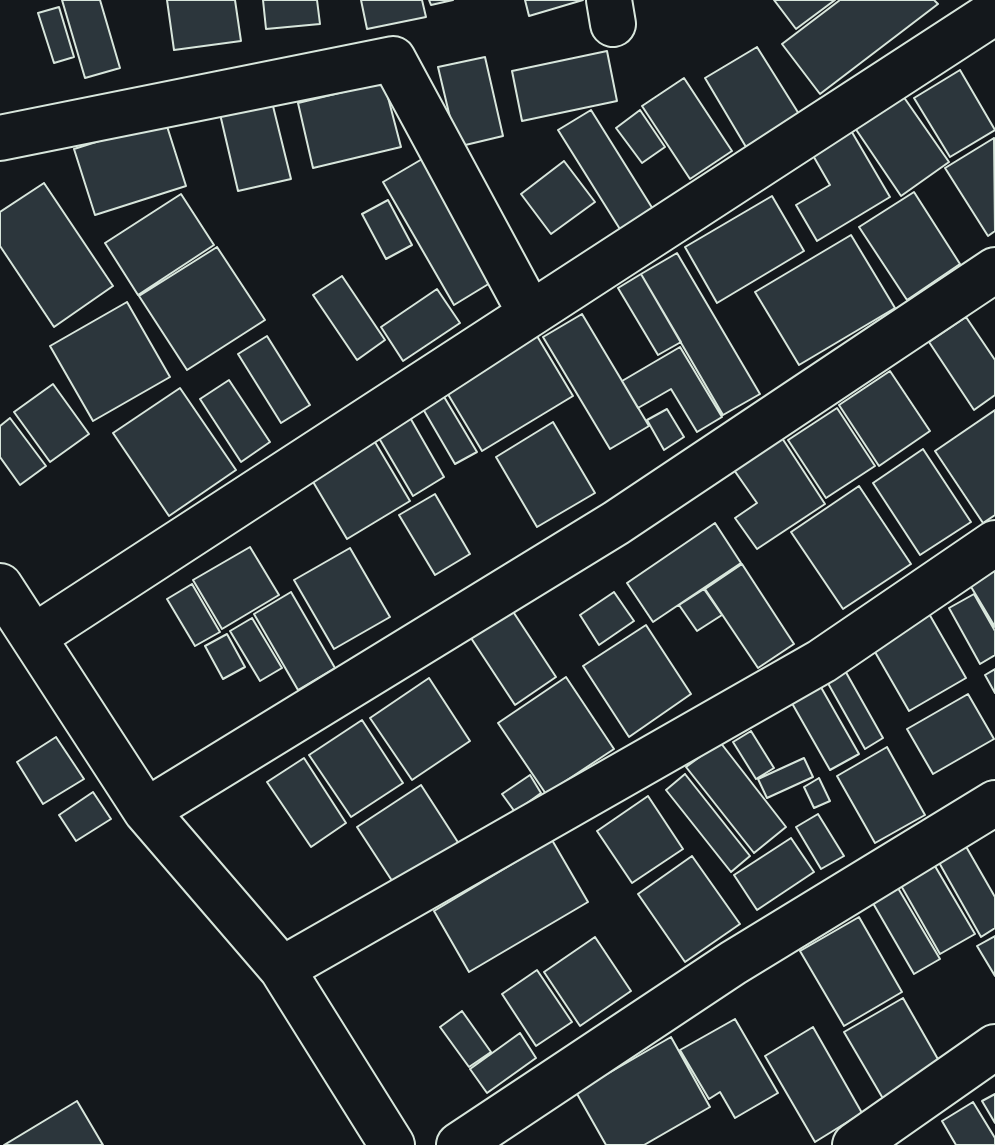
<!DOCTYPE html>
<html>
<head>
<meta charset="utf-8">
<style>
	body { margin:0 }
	canvas { display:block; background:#14181c }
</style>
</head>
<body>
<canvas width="995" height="1145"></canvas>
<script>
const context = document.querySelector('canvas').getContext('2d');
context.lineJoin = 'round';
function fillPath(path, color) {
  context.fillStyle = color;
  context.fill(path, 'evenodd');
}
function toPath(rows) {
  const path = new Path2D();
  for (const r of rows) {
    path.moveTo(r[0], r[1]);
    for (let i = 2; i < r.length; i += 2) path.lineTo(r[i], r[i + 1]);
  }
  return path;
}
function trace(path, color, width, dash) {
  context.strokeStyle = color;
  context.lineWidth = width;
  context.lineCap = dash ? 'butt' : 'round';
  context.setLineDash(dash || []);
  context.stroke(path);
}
const building = toPath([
	[62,0,100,0,120,68,85,78,62,0],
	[167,0,235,0,241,41,174,50,167,0],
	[263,0,317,0,320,24,266,29,263,0],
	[361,0,422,0,426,17,367,29,361,0],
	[429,0,453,0,431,5,429,0],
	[525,0,583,0,529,16,525,0],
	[774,0,835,0,796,29,774,0],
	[840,0,934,0,938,4,820,94,782,44,840,0],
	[59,7,74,57,54,63,38,13,59,7],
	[757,47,799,114,746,147,705,78,757,47],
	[607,51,617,101,522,121,512,71,607,51],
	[485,57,503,136,457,147,438,67,485,57],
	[960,70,995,130,950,157,914,98,960,70],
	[684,78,732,151,690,179,642,106,684,78],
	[384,82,401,147,313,168,298,103,384,82],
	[903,96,949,162,901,196,855,128,903,96],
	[272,102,291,179,238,191,220,114,272,102],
	[591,110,656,214,623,234,558,130,591,110],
	[640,110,665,147,642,163,616,128,640,110],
	[165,120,186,186,95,215,74,149,165,120],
	[846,122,890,197,817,241,796,205,830,185,807,145,846,122],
	[994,138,995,231,988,236,945,168,994,138],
	[429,155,500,277,454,305,383,182,429,155],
	[564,161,595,202,551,234,521,194,564,161],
	[44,183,113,286,54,327,0,246,0,212,44,183],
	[914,192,960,264,907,300,859,227,914,192],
	[181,194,214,245,138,295,105,243,181,194],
	[772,196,804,251,717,303,685,247,772,196],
	[388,200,412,245,386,259,362,214,388,200],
	[851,235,895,308,799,365,755,292,851,235],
	[217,247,265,320,187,370,139,296,217,247],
	[677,253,760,394,723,415,641,274,677,253],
	[641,274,681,342,658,355,618,288,641,274],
	[342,276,385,340,357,360,313,295,342,276],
	[437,289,460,323,403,361,381,327,437,289],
	[127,302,170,377,93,421,50,346,127,302],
	[582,314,649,426,610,449,543,337,582,314],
	[966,317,995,360,995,395,974,410,929,342,966,317],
	[534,331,573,396,482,451,443,386,534,331],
	[267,336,310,405,281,423,238,354,267,336],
	[680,347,722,417,697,432,671,389,638,408,622,381,680,347],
	[890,371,930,431,879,466,839,405,890,371],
	[229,380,270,442,241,462,200,399,229,380],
	[53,384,89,434,50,462,14,412,53,384],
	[180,388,236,470,169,516,113,433,180,388],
	[440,390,477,452,455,464,419,402,440,390],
	[837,408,875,466,826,498,788,440,837,408],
	[667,409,684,437,664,450,647,420,667,409],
	[995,410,995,515,983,523,935,451,995,410],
	[408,414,444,477,413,496,376,433,408,414],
	[10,418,46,466,20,485,0,457,0,426,10,418],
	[553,422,595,493,537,527,496,457,553,422],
	[372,437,410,501,347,539,309,475,372,437],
	[782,438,825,504,757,549,735,518,757,503,734,470,782,438],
	[923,449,971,522,920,555,873,483,923,449],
	[859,486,911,564,843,609,791,532,859,486],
	[435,494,470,554,435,575,399,515,435,494],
	[715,523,741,563,653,622,627,583,715,523],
	[250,547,279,595,222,629,193,580,250,547],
	[350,548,390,617,334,649,294,580,350,548],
	[995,557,995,627,964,575,995,557],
	[742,564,794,644,758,668,705,589,742,564],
	[192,584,220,632,195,646,167,599,192,584],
	[704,589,722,615,697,631,679,605,704,589],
	[291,592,335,668,298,690,254,614,291,592],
	[614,592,634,621,599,645,580,615,614,592],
	[974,594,995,631,995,655,980,664,949,608,974,594],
	[512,610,556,677,515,705,471,638,512,610],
	[928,612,966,678,909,711,871,645,928,612],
	[252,618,282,668,260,681,230,631,252,618],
	[646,625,691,694,629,737,583,666,646,625],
	[227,634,245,667,223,679,205,646,227,634],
	[843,667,883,738,865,749,825,678,843,667],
	[995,669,995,693,985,675,995,669],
	[566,677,614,749,546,794,498,723,566,677],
	[429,678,470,741,412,780,370,718,429,678],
	[818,682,859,754,830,770,789,698,818,682],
	[968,694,994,739,933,774,907,729,968,694],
	[362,720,403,783,351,817,309,755,362,720],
	[751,731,774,768,756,779,733,742,751,731],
	[56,737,84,779,43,804,17,762,56,737],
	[720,742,786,827,754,853,686,767,720,742],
	[887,747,925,815,875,843,837,776,887,747],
	[304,758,346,823,311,847,267,782,304,758],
	[804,758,813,777,767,798,758,779,804,758],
	[685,774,750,856,731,872,666,790,685,774],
	[530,775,541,793,515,812,502,794,530,775],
	[819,778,830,801,814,808,804,787,819,778],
	[421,785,461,847,398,890,357,827,421,785],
	[93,792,111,819,76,841,59,815,93,792],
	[648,796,683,849,632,883,597,831,648,796],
	[818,814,844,856,821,869,796,827,818,814],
	[791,838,814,872,757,910,734,875,791,838],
	[552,840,588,902,469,972,434,911,552,840],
	[964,843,995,897,995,928,981,937,937,859,964,843],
	[692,856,740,924,685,962,638,894,692,856],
	[932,861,975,934,940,954,899,882,932,861],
	[895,883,940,959,914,974,870,898,895,883],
	[859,917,902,992,844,1026,800,951,859,917],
	[995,936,995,976,977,946,995,936],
	[595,937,631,991,580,1026,544,972,595,937],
	[537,970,572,1022,536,1046,502,994,537,970],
	[903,998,943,1068,885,1102,844,1032,903,998],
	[462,1011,491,1052,469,1067,440,1027,462,1011],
	[735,1019,778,1093,735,1118,720,1092,709,1099,680,1050,735,1019],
	[813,1027,862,1113,815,1142,765,1056,813,1027],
	[520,1033,536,1058,487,1093,470,1069,520,1033],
	[671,1037,710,1107,644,1145,606,1145,576,1092,671,1037],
	[995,1094,995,1123,982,1101,995,1094],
	[77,1101,103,1145,4,1145,77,1101],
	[973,1102,995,1138,995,1145,956,1145,942,1121,973,1102]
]);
const minor = toPath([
	[609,0,613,24],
	[0,138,393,59,530,313],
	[0,586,146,811,282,969,392,1145],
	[35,636,995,12],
	[146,811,616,523,995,270],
	[282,969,822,661,995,543],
	[459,1145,733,963,995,803],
	[855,1145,995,1047]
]);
fillPath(building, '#2c363c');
trace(building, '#d8e6dc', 2);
trace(minor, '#d8e6dc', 48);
trace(minor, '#14181c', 44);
</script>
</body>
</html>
